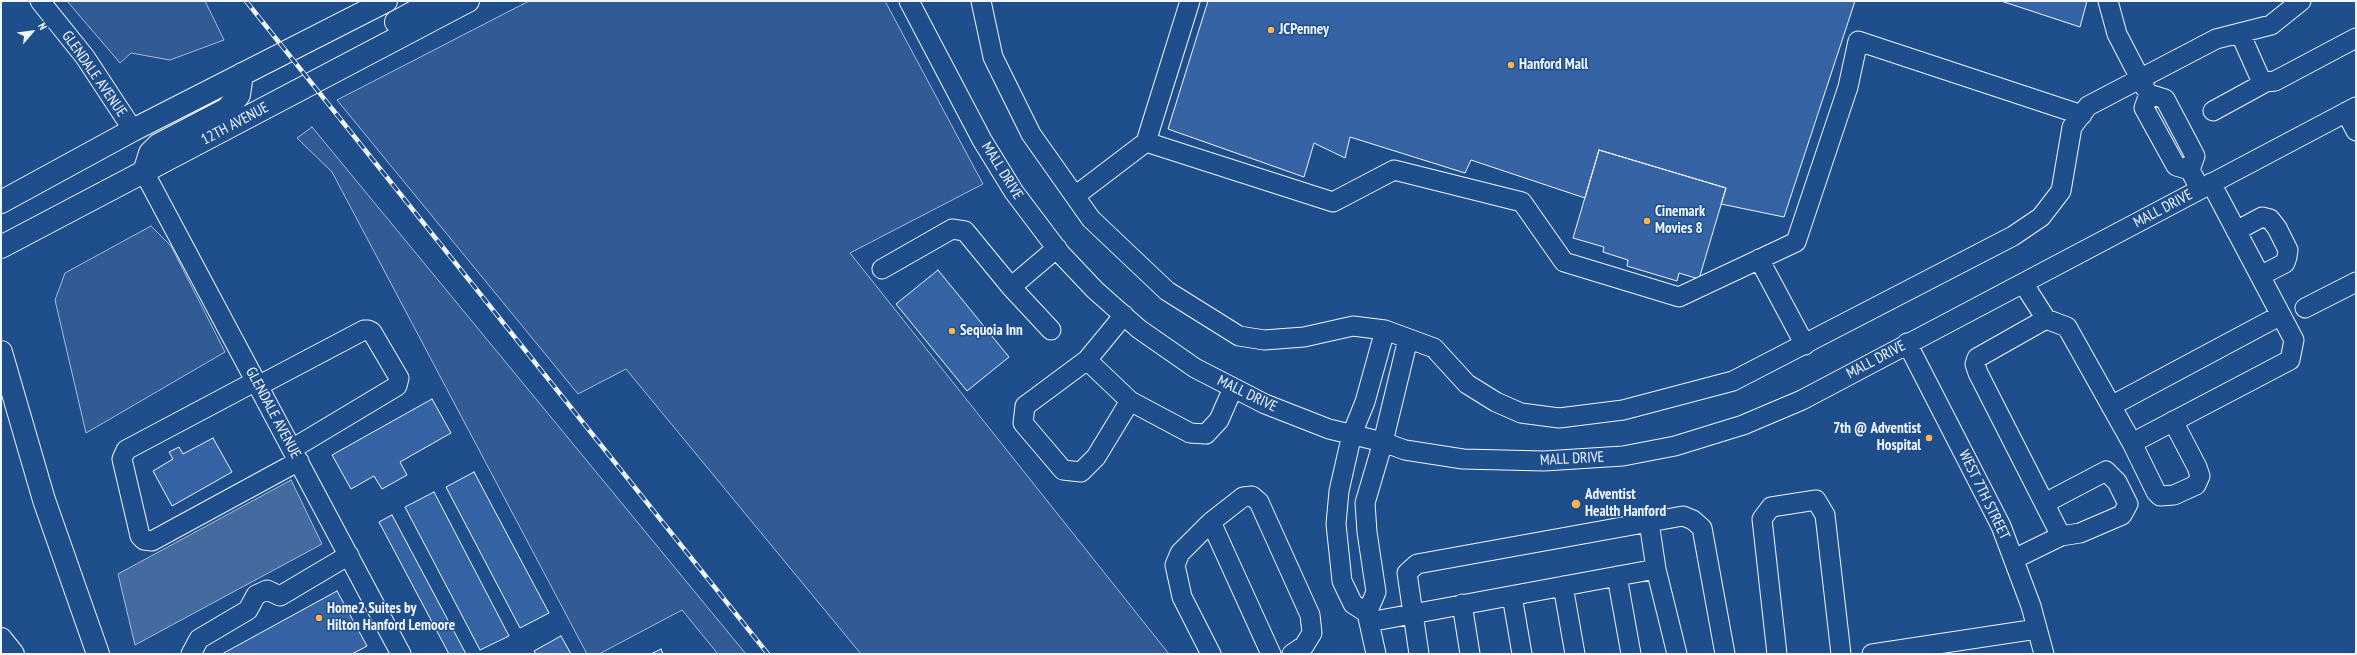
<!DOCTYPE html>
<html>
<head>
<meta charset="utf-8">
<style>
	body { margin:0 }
	#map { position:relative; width:2357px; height:655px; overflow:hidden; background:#1f4e8c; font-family:"PT Sans Narrow",sans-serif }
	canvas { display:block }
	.frame { position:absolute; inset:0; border:2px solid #f2f6ff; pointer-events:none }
	.north { position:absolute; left:12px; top:12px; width:40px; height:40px; -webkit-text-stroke:3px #1f4e8c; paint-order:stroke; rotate:62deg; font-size:11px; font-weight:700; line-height:16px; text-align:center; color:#f2f6ff }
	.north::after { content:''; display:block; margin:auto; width:14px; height:18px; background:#f2f6ff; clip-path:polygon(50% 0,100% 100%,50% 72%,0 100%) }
</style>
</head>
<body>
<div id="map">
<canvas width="2357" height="655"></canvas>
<div class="frame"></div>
<div class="north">N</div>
</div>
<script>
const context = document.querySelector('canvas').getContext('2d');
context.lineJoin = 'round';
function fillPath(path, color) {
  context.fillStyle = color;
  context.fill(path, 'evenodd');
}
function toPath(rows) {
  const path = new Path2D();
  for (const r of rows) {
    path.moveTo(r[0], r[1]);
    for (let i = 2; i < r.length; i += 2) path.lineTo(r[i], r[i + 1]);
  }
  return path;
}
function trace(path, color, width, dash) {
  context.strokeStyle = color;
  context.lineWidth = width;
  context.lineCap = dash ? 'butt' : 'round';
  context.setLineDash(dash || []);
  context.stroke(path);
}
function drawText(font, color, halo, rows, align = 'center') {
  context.font = font + ' "PT Sans Narrow",sans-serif';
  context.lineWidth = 3;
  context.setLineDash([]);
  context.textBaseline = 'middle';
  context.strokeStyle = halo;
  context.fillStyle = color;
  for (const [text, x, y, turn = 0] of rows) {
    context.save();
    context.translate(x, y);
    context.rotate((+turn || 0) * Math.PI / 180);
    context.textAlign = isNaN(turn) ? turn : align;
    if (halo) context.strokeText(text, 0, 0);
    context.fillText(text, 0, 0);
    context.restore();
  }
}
const built = toPath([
	[67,1,205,1,224,40,170,60,131,53,120,63,67,1],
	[529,1,885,1,983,184,850,253,1169,654,861,654,626,369,578,394,337,100,529,1],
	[312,127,746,654,718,654,682,610,599,654,587,654,332,172,297,138,312,127],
	[151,226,171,246,225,352,86,433,55,300,65,273,151,226]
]);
const water = toPath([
	[291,480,322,544,135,645,118,574,291,480]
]);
const building = toPath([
	[1208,1,1855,1,1784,217,1721,204,1726,188,1599,150,1585,198,1471,160,1465,173,1350,137,1345,158,1314,143,1304,177,1168,129,1208,1],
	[2001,1,2087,1,2080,27,2001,1],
	[1599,150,1726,188,1699,279,1679,273,1677,281,1627,266,1628,260,1603,252,1604,247,1573,238,1599,150],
	[938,270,1009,357,967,391,896,304,938,270],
	[432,399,451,433,400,462,407,475,382,489,374,476,351,489,332,455,432,399],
	[213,438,232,472,172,506,153,471,173,459,169,452,179,447,183,454,213,438],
	[474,472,549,613,520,628,446,487,474,472],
	[434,492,509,636,480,650,405,507,434,492],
	[392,515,466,654,449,654,379,522,392,515],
	[337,591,367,646,352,654,222,654,337,591],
	[561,636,571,654,536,654,534,651,561,636],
	[661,649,663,654,651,654,661,649]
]);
const minor = toPath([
	[40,1,85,57,133,130],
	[909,1,982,140,1014,192,1060,253,1095,290,1139,329,1195,368,1265,404,1329,429,1383,442,1405,450,1463,459,1544,461,1623,456,1675,446,1743,425,1802,400,2356,107],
	[981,1,993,57,1031,134,1091,219,1167,291,1239,336,1264,340,1304,337,1353,326,1385,330,1434,348,1467,384,1496,402,1521,413,1559,418,1623,410,1733,381,2013,236,2041,217,2061,191,2072,127,2088,106,2216,39,2271,25,2301,1],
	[2108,1,2117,34,2145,88],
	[2240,33,2260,78,2266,82,2275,81,2356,38],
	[2213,111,2266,82],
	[2346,112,2356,131],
	[1146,142,1333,202,1394,170,1522,202,1564,262,1679,297,1796,242,1848,87,1858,41,2082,115],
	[2190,170,2176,166,2144,108,2149,94,2165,99,2195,156,2190,170,2200,189],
	[144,172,401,654],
	[1075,196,1146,142,1190,1],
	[2236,231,2262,217,2270,219,2277,228,2288,250,2287,257,2285,263,2260,276],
	[1759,259,1805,345],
	[882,269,952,229,965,231,1011,287],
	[2023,283,2046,319],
	[2305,308,2356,282],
	[1124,315,1087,360,1130,401,1190,433,1206,434,1219,420,1233,388],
	[1051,330,1011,287,1057,248],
	[1907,343,2001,526,2031,606,2044,654],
	[1087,360,1025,406,1023,423,1063,470,1081,472,1096,457,1130,401],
	[256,381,126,450,122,459,140,536,144,540,152,541,299,461],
	[258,386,364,330,368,330,372,332,399,378,397,386,292,449],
	[2111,406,2281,315],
	[2132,443,2156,492,2160,496,2174,495,2196,485,2200,476,2197,467,2173,421],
	[2045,503,2106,471,2117,482,2128,504,2122,515,2080,533,2061,536],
	[1211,522,1271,654],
	[1649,522,1656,569],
	[2014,559,2061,536,1978,373,1975,364,1977,358,2046,319,2067,327,2132,443,2290,360,2294,340,2211,183],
	[1617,576,1631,654],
	[1563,586,1575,654],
	[1512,596,1522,654],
	[1462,604,1470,654],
	[1367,613,1353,604,1342,581,1336,524,1339,491,1352,434,1365,402,1385,330],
	[1369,622,1656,569,1677,654],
	[191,654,199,639,248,610,256,595,267,590,280,596,349,555],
	[1211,654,1182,597,1175,565,1180,553,1211,522,1243,497,1252,496,1259,502,1310,615,1312,633,1304,646,1292,654],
	[1376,654,1367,613,1376,592,1367,532,1365,503,1383,442,1408,339],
	[1419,654,1407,573,1417,564,1683,516,1693,520,1702,528,1725,654],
	[1777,654,1762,519,1771,507,1816,500,1825,515,1841,654],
	[1872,654,2037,629]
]);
const major = toPath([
	[396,22,434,1],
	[144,172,150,153,158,145,227,109,239,95,242,74],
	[1,202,133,130,386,1],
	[1,247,468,1]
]);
const highway = toPath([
	[1,352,44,500,98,654],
	[1,639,13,654]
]);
const rail = toPath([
	[246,1,768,654]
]);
const markers = [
	[1271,30,4,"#ffb74d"],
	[1511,65,4,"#ffb74d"],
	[1647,221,4,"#ffb74d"],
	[952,331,4,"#ffb74d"],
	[1929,438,4,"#ffb74d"],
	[1576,504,5,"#ffb74d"],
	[319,618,4,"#ffb74d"]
];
const poiNames = [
	["JCPenney",1279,30],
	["Hanford Mall",1519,65],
	["Cinemark",1655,212],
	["Movies 8",1655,229],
	["Sequoia Inn",960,331],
	["7th @ Adventist",1921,429,"right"],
	["Hospital",1921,446,"right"],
	["Adventist",1585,495],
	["Health Hanford",1585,512],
	["Home2 Suites by",327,609],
	["Hilton Hanford Lemoore",327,626]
];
const streetNames = [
	["GLENDALE AVENUE",94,74,55],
	["12TH AVENUE",235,124,-28],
	["MALL DRIVE",1002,171,58],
	["MALL DRIVE",2163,209,-28],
	["MALL DRIVE",1876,360,-28],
	["MALL DRIVE",1247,394,26],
	["GLENDALE AVENUE",273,413,62],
	["MALL DRIVE",1572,459,-3],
	["WEST 7TH STREET",1984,495,64]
];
fillPath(built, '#305b95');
trace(built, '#a8bbd7', 1);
fillPath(water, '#446ba0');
trace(water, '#a8bbd7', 1);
fillPath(building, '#3563a3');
trace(building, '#f2f6ff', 1);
trace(minor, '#f2f6ff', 21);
trace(major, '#f2f6ff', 24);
trace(highway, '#f2f6ff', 24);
trace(minor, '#1f4e8c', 19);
trace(major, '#1f4e8c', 22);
trace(highway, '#1f4e8c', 22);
trace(rail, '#f2f6ff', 4.5);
trace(rail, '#1f4e8c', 3, [9]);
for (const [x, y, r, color] of markers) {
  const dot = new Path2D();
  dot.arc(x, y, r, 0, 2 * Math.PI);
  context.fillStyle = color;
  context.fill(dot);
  trace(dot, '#1f4e8c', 1.5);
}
drawText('bold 15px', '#f2f6ff', '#1f4e8c', poiNames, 'left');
drawText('15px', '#f2f6ff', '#1f4e8c', streetNames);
</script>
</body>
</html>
